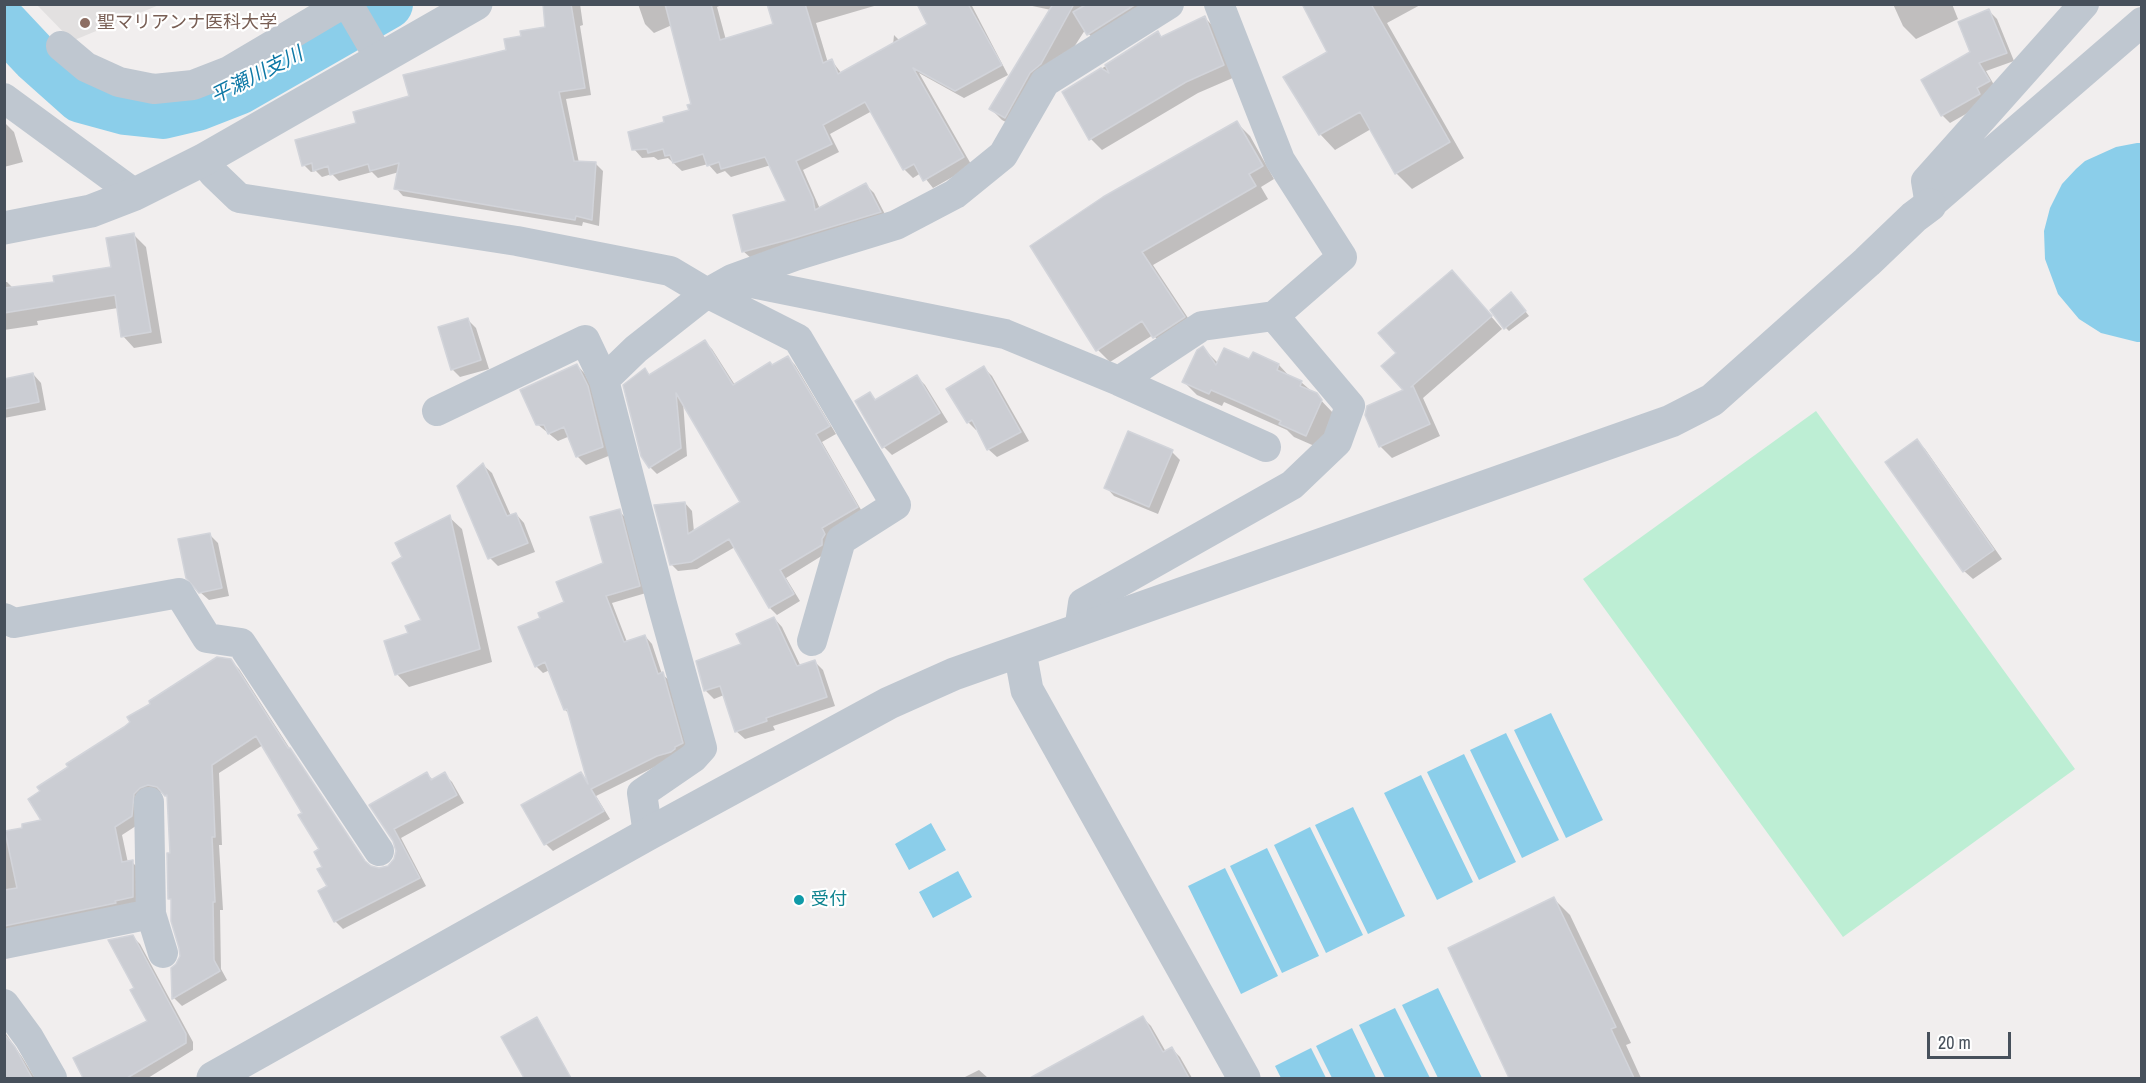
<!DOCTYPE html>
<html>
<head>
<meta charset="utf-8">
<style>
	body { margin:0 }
	#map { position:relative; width:2146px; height:1083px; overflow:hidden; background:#f1eeee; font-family:"Archivo Narrow",sans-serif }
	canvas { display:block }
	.frame { position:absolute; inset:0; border:6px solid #47505b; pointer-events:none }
	.scale { position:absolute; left:1927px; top:1032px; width:84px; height:27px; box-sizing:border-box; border:3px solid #47505b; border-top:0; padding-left:8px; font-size:18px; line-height:21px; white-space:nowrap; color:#47505b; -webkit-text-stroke:4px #fff; paint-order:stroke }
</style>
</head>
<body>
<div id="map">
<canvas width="2146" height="1083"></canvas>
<div class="frame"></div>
<div class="scale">20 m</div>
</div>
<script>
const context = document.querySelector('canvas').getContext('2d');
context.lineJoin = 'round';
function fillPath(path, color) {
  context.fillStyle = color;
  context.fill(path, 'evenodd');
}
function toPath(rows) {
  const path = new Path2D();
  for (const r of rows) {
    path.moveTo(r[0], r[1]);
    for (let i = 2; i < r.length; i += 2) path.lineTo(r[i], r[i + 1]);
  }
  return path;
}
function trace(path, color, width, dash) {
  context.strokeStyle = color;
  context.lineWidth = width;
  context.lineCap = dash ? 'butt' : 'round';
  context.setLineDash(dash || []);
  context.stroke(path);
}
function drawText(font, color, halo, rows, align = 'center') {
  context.font = font + ' "Archivo Narrow","Noto Sans JP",sans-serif';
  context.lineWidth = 4.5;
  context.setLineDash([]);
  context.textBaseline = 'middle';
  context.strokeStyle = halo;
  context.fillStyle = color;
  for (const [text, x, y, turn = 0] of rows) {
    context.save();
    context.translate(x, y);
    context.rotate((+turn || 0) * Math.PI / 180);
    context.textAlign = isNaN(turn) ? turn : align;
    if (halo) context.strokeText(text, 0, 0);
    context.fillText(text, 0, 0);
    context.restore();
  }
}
const education = toPath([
	[37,5,159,5,72,41]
]);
const green = toPath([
	[1816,411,2075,769,1843,937,1583,579]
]);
const water = toPath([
	[2137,143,2142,143,2142,342,2137,342,2101,333,2079,319,2058,294,2045,259,2044,231,2050,208,2062,184,2076,169,2085,161,2116,147],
	[1551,713,1603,820,1566,838,1514,730],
	[1506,733,1559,840,1522,858,1470,750],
	[1464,754,1516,862,1479,880,1427,772],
	[1421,775,1473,882,1437,900,1384,793],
	[1353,807,1405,916,1368,934,1315,825],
	[931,823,946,850,909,870,895,844],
	[1310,827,1363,935,1326,953,1274,845],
	[1267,848,1319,956,1282,973,1230,866],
	[1225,868,1278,976,1241,994,1188,886],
	[958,871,972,897,933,918,919,892],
	[1438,988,1482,1078,1438,1078,1402,1005],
	[1395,1008,1430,1078,1385,1078,1359,1025],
	[1352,1028,1376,1078,1332,1078,1316,1046],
	[1311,1048,1326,1078,1281,1078,1275,1066]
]);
const shadow = toPath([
	[546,4,580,4,583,25,580,26,591,95,566,99,579,163,596,164,603,171,599,226,583,222,582,226,403,196,396,188,399,172,378,178,372,172,339,181,332,174,322,177,316,171,311,172,304,165,358,124,507,51,523,38,547,28],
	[638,4,724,4,717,7,726,40,775,25,769,4,881,4,816,23,828,63,832,61,842,74,893,45,894,35,900,41,929,24,931,4,971,4,1008,75,964,98,919,73,972,166,933,188,921,173,913,178,904,169,872,111,830,134,839,152,803,170,820,209,866,185,874,193,888,220,752,259,743,251,789,202,771,165,731,177,725,171,717,174,708,164,682,171,668,158,658,160,654,157,642,158,634,149,666,123,691,111,692,105,672,25,654,33,645,24],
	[1023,4,1140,4,1146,15,1099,45,1085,30,1060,69,1015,127,1002,120,991,109,1051,10],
	[1304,4,1422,4,1387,23,1464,158,1412,189,1396,173,1371,129,1335,150,1320,134,1329,52],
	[1893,4,1952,4,1958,19,1916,39,1903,26],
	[1989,11,1997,19,2014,61,1986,71,1997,90,1987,102,1950,123,1942,115],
	[1205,18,1216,29,1235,77,1198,93,1102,150,1091,139,1064,92,1154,36,1162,38],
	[4,122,14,132,23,162,4,167],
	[1237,123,1250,136,1274,179,1261,187,1268,199,1153,265,1196,330,1167,349,1153,335,1110,362,1098,350,1104,199],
	[134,235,146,247,162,343,134,348,123,336,118,308,37,321,38,325,4,330,4,282,7,282,13,288,55,283,113,268],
	[1463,284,1502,329,1423,398,1440,436,1392,458,1380,446,1405,391,1398,353],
	[1515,298,1529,316,1509,331,1506,328],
	[468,320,476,328,489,369,460,377,452,369],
	[705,342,712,349,735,385,788,358,795,365,836,434,822,442,864,515,828,552,786,578,800,601,777,615,770,608,735,547,697,569,678,571,671,564,685,503,692,511,694,532,742,502,683,401,687,456,657,474,650,467,644,370,651,376],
	[1203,348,1219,364,1250,361,1279,365,1291,378,1301,382,1316,395,1334,414,1319,448,1294,437,1287,430,1224,402,1222,406,1197,395,1184,382],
	[577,365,585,374,596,396,611,455,586,465,578,457,570,436,558,441,537,424],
	[984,368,992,376,1029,441,997,457,988,449,978,429,976,430,968,422],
	[33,374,41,383,46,410,4,418,4,380],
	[917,377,925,385,948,422,892,455,884,447,857,402,870,394,877,401],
	[1916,441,1925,449,2002,559,1973,579,1964,571],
	[1172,452,1180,460,1158,514,1114,496,1106,487],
	[483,465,492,473,511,516,516,514,524,523,535,552,498,566,490,558],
	[619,511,626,518,646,593,612,603,627,642,645,636,652,644,662,674,670,681,689,750,596,796,610,819,553,851,546,844,581,773,589,782,570,714,565,710,550,670,543,673,536,666,542,619,566,602,605,564],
	[449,517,462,529,492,662,409,687,397,674,424,621,404,558],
	[209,534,218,543,229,596,209,600,200,592],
	[774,618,782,627,801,667,815,662,823,670,835,706,773,726,775,730,745,739,736,731,724,695,714,699,706,691,697,662,743,645],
	[230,660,239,669,292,752,370,868,380,870,389,867,395,860,398,850,395,841,371,806,427,774,433,780,444,774,452,782,464,803,401,838,426,886,343,929,335,921,321,850,304,813,263,745,219,773,222,845,219,845,223,910,220,910,221,969,227,980,182,1006,174,998,177,965,181,957,173,901,169,898,172,854,168,798,165,794,158,792,139,824,122,835,128,863,132,862,140,870,141,905,4,935,4,835,44,821],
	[1554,899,1570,915,1631,1043,1626,1045,1641,1078,1511,1078,1450,949],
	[133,937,140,944,193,1042,193,1050,148,1078,84,1078,75,1058,149,1021],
	[536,1018,540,1022,571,1078,525,1078,503,1037],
	[1143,1018,1151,1026,1166,1052,1172,1049,1180,1057,1192,1078,1033,1078],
	[4,1031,22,1057,35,1078,4,1078],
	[979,1070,988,1078,963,1078]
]);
const river = toPath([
	[4,24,35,57,81,98,125,110,163,114,197,106,238,90,388,4]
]);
const building = toPath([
	[543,4,571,4,585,88,559,92,574,161,596,162,592,220,576,216,575,220,394,189,399,163,370,171,368,164,330,175,328,166,313,171,312,163,302,166,295,140,356,123,353,112,409,96,403,75,506,50,504,39,521,36,520,31,545,27,543,4],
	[665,4,711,4,720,40,773,24,767,4,805,4,823,63,832,59,838,74,927,24,917,4,968,4,1002,65,955,91,913,68,964,157,923,181,914,164,903,170,865,102,823,125,832,144,796,161,813,199,815,210,866,183,881,212,791,239,742,252,733,215,786,201,765,157,721,169,719,162,707,166,703,154,673,163,670,155,665,156,663,149,648,153,647,149,632,150,628,132,664,122,663,117,689,110,687,105,691,104,665,4],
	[1053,4,1074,4,1041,64,1030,73,1005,118,989,109,1053,4],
	[1087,4,1136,4,1087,35,1073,12,1087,4],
	[1302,4,1371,4,1450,142,1395,174,1360,112,1319,135,1283,77,1327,52,1302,4],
	[1989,9,2007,53,1979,63,1990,81,1977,88,1980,94,1941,116,1921,80,1970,52,1958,22,1989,9],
	[1205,16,1224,65,1186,82,1089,140,1062,92,1101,68,1109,73,1105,65,1158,31,1161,37,1205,16],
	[1237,121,1263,166,1249,174,1256,186,1142,252,1185,317,1153,338,1142,321,1096,351,1030,246,1103,197,1237,121],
	[134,233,151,332,121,337,115,295,4,313,4,288,54,282,53,276,111,267,106,238,134,233],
	[1452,270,1492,316,1411,387,1413,386,1430,424,1379,447,1365,415,1367,406,1403,390,1381,366,1396,353,1378,333,1452,270],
	[1511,292,1526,311,1504,329,1490,310,1511,292],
	[468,318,481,360,451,370,438,327,468,318],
	[705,340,733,385,770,362,772,365,788,356,830,426,816,434,858,507,822,528,825,534,822,539,822,545,780,570,794,594,769,608,729,539,691,562,670,565,654,505,685,502,688,534,740,502,676,393,681,448,649,468,641,456,623,385,645,368,649,375,705,340],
	[1203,346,1216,365,1224,348,1249,359,1253,352,1279,364,1277,370,1302,381,1300,386,1317,393,1322,400,1306,436,1279,424,1281,421,1241,403,1211,390,1209,394,1182,382,1197,350,1203,346],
	[577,364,588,386,603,447,576,457,564,427,548,434,544,425,536,425,520,390,577,364],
	[984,366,1021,432,987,450,972,420,967,423,946,389,984,366],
	[33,373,39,402,4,409,4,379,33,373],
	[917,375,940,413,882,448,855,401,870,392,875,400,917,375],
	[1128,431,1173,450,1149,507,1104,488,1128,431],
	[1917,439,1994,550,1963,572,1885,462,1917,439],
	[483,463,507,516,516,513,528,543,488,559,457,486,483,463],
	[620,509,640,586,606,596,624,642,645,635,658,674,663,672,683,743,675,747,675,749,671,752,657,756,591,789,604,811,544,845,521,805,581,772,588,784,567,709,564,710,545,662,535,667,518,627,540,618,538,613,564,602,556,582,603,563,590,517,620,509],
	[450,515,480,649,395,675,384,641,408,633,405,626,421,620,392,563,402,557,395,543,450,515],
	[210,533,222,588,199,593,186,578,178,539,210,533],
	[774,617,797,666,815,660,827,697,766,718,767,721,735,732,720,686,704,691,696,661,741,644,736,634,774,617],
	[217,657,231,659,288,748,290,748,365,861,371,866,379,868,388,866,394,859,396,851,393,841,369,805,427,772,431,780,445,772,457,795,394,829,420,878,334,922,318,891,327,886,317,869,322,867,314,852,319,849,298,815,302,813,256,736,212,765,215,837,212,837,215,902,213,902,214,960,220,971,172,999,171,968,176,964,180,956,179,948,171,921,171,899,168,899,167,853,170,853,167,795,165,796,157,787,148,785,140,788,134,794,132,816,115,827,122,862,133,860,133,897,115,901,116,903,4,926,4,890,17,888,5,831,22,828,22,824,41,820,28,799,40,791,37,787,68,767,66,764,124,727,130,722,127,717,150,704,149,701,217,657],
	[1554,897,1616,1027,1611,1029,1634,1078,1509,1078,1448,948,1554,897],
	[133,935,186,1034,186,1043,127,1078,83,1078,73,1058,147,1021,130,990,134,988,108,940,133,935],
	[1143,1016,1163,1052,1172,1047,1189,1078,1030,1078,1143,1016],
	[537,1017,571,1078,524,1078,501,1037,537,1017],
	[4,1034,15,1047,32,1078,4,1078,4,1034]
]);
const minor = toPath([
	[348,4,380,59],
	[1219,4,1280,160,1342,257,1274,316],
	[61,46,86,67,119,82,154,89,193,85,229,71,342,4],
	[4,98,135,194],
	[203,160,214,174,239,198,517,241,670,271,707,293,732,279,795,256,896,225,955,194,1003,155,1045,82,1169,4],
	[1930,205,2142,22],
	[1930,205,1926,181,2084,4],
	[732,279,1005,334,1119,381,1266,447],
	[437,411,585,340,604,380],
	[4,618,14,623,179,593,207,638,241,643,379,851],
	[1079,631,1083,603,1292,485,1337,442,1350,406,1274,316,1202,326,1119,381],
	[149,802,151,914,163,953],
	[648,834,642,793,693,758,702,748,662,604,604,380,636,349,707,293,798,339,896,505,841,540,812,641],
	[4,944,151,914],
	[4,1004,29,1038,52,1078]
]);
const tertiary = toPath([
	[4,228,91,211,135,194,203,160,476,4],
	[1020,652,1027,690,1244,1078],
	[213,1078,648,834,889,703,954,674,1671,421,1712,400,1867,262,1914,217,1930,205]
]);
const markers = [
	[85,23,6,"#8d6e63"],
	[799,900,6,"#0f9aa8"]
];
const educationNames = [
	["聖マリアンナ医科大学",97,23]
];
const cultureNames = [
	["受付",811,900]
];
const waterNames = [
	["平瀬川支川",257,76,-27]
];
fillPath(education, '#e2e0e0');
fillPath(green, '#bdeed4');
fillPath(water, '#8bceea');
fillPath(shadow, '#0003');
trace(river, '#8bceea', 50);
fillPath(building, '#cbcdd3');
trace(building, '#d2d4da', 1.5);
trace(minor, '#bfc7d0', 30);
trace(tertiary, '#bfc7d0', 33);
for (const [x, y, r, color] of markers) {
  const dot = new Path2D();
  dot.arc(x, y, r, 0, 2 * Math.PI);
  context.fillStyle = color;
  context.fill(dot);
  trace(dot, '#fff', 2);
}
drawText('18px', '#785e54', '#fff', educationNames, 'left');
drawText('18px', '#0d838f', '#fff', cultureNames, 'left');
drawText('italic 20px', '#0f79a6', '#fff', waterNames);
</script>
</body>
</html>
